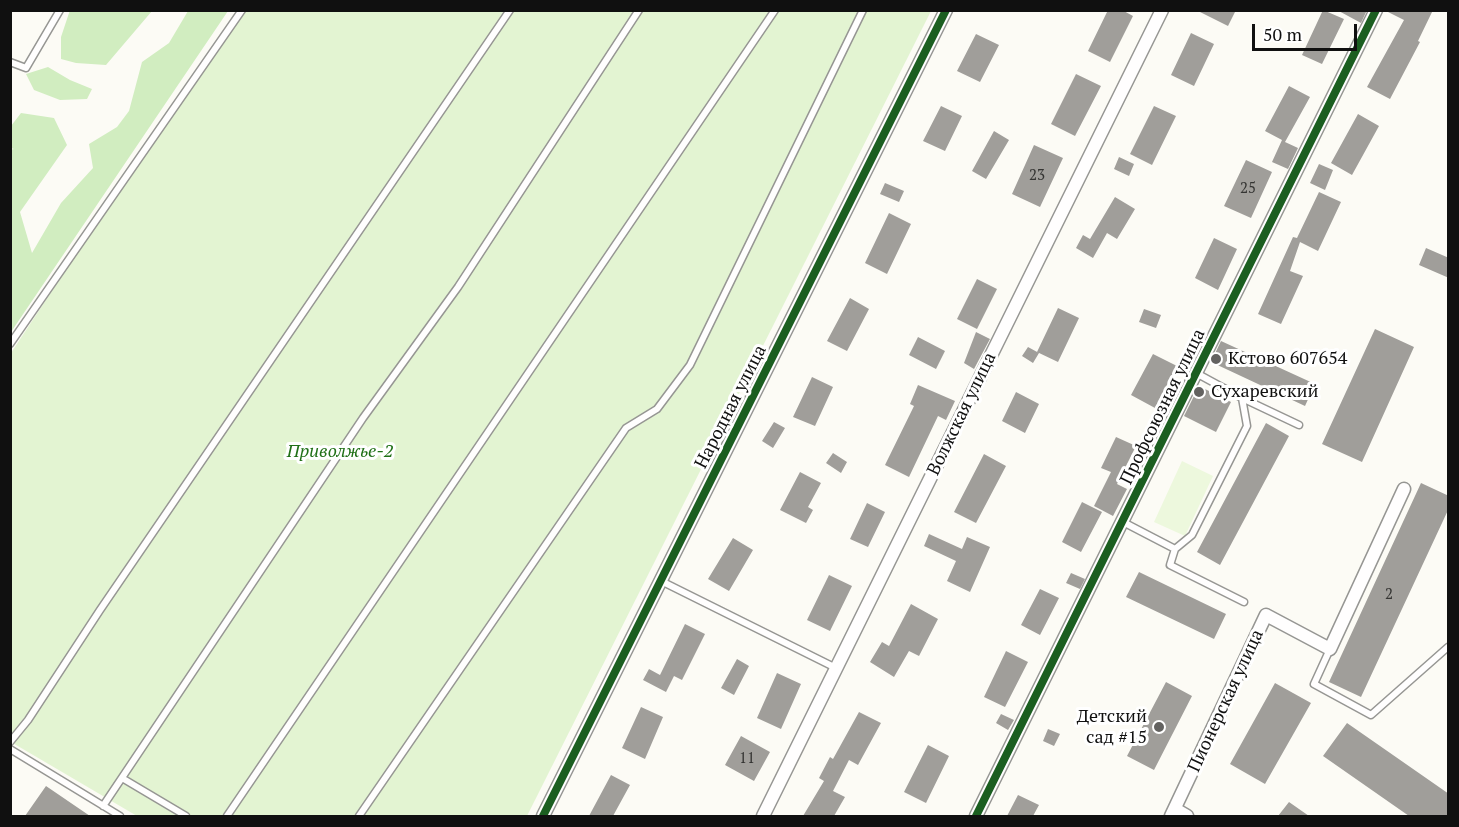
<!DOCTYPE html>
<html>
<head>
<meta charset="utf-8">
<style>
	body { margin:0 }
	#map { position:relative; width:1459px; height:827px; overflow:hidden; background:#fcfbf5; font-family:"PT Serif",serif }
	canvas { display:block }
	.frame { position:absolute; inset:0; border:12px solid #101010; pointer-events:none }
	.scale { position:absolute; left:1252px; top:24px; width:105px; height:27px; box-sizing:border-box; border:3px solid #101010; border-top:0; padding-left:8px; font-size:18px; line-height:21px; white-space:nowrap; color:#101010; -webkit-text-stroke:4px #fff; paint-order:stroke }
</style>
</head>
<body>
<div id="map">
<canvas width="1459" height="827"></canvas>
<div class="frame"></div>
<div class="scale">50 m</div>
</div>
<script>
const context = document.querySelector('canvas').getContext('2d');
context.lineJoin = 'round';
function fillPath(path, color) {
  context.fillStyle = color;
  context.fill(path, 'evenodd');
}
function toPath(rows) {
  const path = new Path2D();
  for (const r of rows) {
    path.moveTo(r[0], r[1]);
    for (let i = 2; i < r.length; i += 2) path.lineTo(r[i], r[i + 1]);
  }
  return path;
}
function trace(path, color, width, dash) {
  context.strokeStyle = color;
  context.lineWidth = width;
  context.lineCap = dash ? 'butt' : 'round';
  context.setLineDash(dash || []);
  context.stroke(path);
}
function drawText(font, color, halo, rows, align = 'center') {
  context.font = font + ' "PT Serif",serif';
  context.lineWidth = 6;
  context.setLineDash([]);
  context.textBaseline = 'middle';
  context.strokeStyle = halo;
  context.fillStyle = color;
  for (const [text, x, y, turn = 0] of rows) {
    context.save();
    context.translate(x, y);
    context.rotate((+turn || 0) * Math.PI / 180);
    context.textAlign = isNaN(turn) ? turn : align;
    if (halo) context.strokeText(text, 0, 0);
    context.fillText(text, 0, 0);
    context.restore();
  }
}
const green = toPath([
	[236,11,931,11,527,816,137,816,11,742,11,353]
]);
const forest = toPath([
	[70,10,152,10,152,11,106,65,76,63,61,59,61,37],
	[188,11,228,11,11,332,10,150,14,149,11,148,11,126,21,113,54,118,67,145,20,212,32,253,61,203,93,168,89,144,117,127,129,111,142,62,169,43],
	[48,67,70,80,92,89,87,99,60,100,34,90,26,74]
]);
const pitch = toPath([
	[1182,461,1213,476,1185,536,1154,522]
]);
const building = toPath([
	[1108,10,1122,10,1133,16,1110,62,1088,51],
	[1196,10,1236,10,1228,26],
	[1323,10,1344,19,1322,64,1302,55],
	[1337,10,1367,10,1361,23],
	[1384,10,1433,10,1418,41,1420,42,1390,99,1367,87,1404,20],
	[1191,33,1214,44,1194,86,1171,75],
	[976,34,999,45,980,82,957,71],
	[1076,74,1101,86,1075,136,1051,124],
	[1289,86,1310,97,1285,142,1298,148,1288,169,1272,162,1282,140,1265,131],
	[941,106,962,116,945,151,923,141],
	[1154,106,1176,116,1152,165,1130,154],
	[1358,114,1379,126,1352,175,1331,163],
	[994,131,1009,140,986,179,972,171],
	[1034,145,1063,158,1040,207,1012,194],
	[1119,157,1134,164,1129,176,1114,169],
	[1246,160,1272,172,1251,218,1224,206],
	[1319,164,1333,170,1325,190,1310,183],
	[885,183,904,191,899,202,880,194],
	[1319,192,1341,202,1318,251,1300,242,1290,271,1303,276,1281,324,1258,314,1293,237,1297,238],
	[1115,197,1135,209,1117,239,1107,233,1093,258,1076,248,1083,235,1090,239],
	[889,213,911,224,887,274,865,263],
	[1214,238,1237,249,1218,290,1195,278],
	[1426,248,1449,258,1449,278,1419,265],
	[977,279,997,289,977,329,957,319],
	[850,298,869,309,847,351,827,341],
	[1058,308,1079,318,1058,362,1037,352],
	[1144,309,1161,315,1156,328,1139,322],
	[1375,329,1414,347,1362,462,1322,444],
	[976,332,990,339,974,369,964,363],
	[918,337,945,351,936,369,909,355],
	[1221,341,1315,384,1305,406,1211,362],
	[1190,342,1200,347,1193,360,1183,356],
	[1028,347,1039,353,1033,363,1022,356],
	[1153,354,1177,366,1155,408,1131,395],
	[812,377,833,387,815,426,793,417],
	[918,385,955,401,946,420,938,416,909,477,885,465,914,406,910,404],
	[1199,386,1231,402,1216,432,1184,416],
	[1016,392,1039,404,1025,433,1002,421],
	[774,422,785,428,773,448,762,441],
	[1266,423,1289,436,1220,565,1197,552],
	[1116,437,1136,446,1117,484,1127,489,1113,516,1094,506,1111,472,1101,468],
	[833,453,847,462,841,473,826,463],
	[984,454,1006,466,976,523,954,512],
	[800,472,821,483,808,507,813,510,806,523,780,510],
	[1421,483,1449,496,1449,508,1361,697,1329,682],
	[1082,502,1102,512,1081,552,1062,542],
	[867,503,885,512,868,547,850,539],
	[929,534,962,549,967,537,990,547,970,592,947,581,956,561,924,546],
	[733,538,753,550,729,591,708,579],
	[1139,572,1226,614,1214,639,1126,597],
	[1071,573,1085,579,1080,589,1066,583],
	[829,575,852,586,830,631,807,620],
	[1040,589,1059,598,1040,635,1021,625],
	[911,604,938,619,919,656,909,651,894,677,870,662,882,642,889,646],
	[685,624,705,634,682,680,674,676,666,692,643,680,649,669,660,675],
	[1006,651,1028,662,1005,707,984,697],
	[737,659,749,666,734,695,721,688],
	[777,673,801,684,781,729,757,718],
	[1166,682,1192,696,1154,770,1127,756],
	[1275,683,1311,703,1265,784,1230,764],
	[641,707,663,717,645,759,622,748],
	[859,712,881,723,858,765,849,760,833,791,845,797,834,816,803,816,824,781,819,778,830,757,833,759],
	[1001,714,1014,720,1008,730,996,723],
	[1347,723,1449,794,1449,816,1409,816,1323,756],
	[1048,729,1060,734,1054,746,1043,741],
	[741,736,770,752,754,781,725,765],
	[928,745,949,756,926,803,904,792],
	[611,775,630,785,613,816,589,816],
	[46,786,90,816,25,816],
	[1018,795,1039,805,1033,816,1007,816],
	[1289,802,1309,816,1278,816]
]);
const lane = toPath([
	[10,62,26,68,60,10],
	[10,344,242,10],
	[1242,398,1299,425],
	[1123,522,1175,549,1192,535,1247,426,1242,398,1196,373],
	[1175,549,1170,565,1244,602],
	[661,581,836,668],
	[1330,649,1314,684,1371,715,1448,647],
	[10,742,28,720,100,610,510,10],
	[10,749,120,816],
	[122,778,186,816],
	[103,806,363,418,458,287,639,10],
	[227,816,775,10],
	[359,816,626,428,657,409,690,365,863,10]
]);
const street = toPath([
	[1175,809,1187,816],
	[543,816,946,10],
	[763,816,1162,10],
	[976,816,1376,10],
	[1171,816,1266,615,1330,649,1404,489]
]);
const cycleway = toPath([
	[543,816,946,10],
	[976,816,1376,10]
]);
const markers = [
	[1216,359,6,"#636260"],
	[1199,392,6,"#636260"],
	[1159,727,6,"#636260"]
];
const numberNames = [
	["23",1037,176],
	["25",1248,189],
	["2",1389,595],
	["11",747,759]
];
const poiNames = [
	["Кстово 607654",1228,359],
	["Сухаревский",1211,392],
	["Детский",1147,717,"right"],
	["сад #15",1147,738,"right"]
];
const streetNames = [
	["Народная улица",731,407,-63],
	["Профсоюзная улица",1163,407,-64],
	["Волжская улица",962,414,-64],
	["Пионерская улица",1226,701,-65]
];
const parkNames = [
	["Приволжье-2",340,452]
];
fillPath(green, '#e3f4d2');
fillPath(forest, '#d1edc0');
fillPath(pitch, '#edf8dd');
fillPath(building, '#a09e9a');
trace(lane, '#969693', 9);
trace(street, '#969693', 15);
trace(lane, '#fffefe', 6);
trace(street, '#fffefe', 12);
trace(cycleway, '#1b5e20', 8);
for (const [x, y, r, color] of markers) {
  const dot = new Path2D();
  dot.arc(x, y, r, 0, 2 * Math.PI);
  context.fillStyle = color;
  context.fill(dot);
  trace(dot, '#fff', 2);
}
drawText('15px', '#343432', null, numberNames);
drawText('18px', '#101010', '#fff', poiNames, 'left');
drawText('18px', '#101010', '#fff', streetNames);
drawText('italic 18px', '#207017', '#fff', parkNames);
</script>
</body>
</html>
